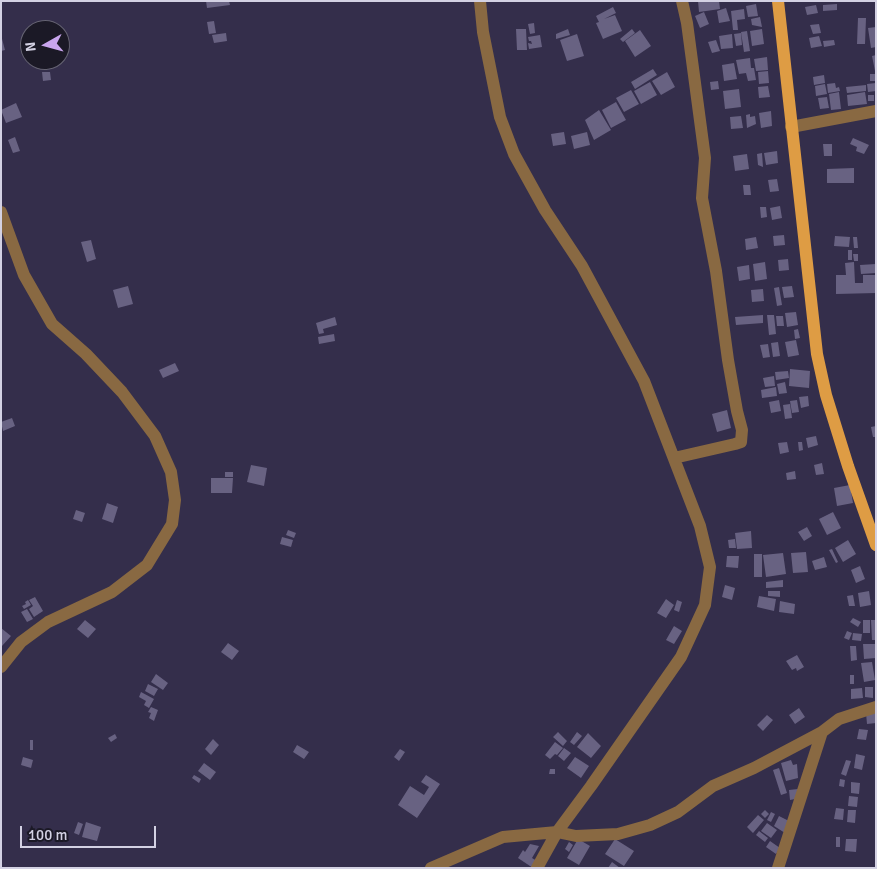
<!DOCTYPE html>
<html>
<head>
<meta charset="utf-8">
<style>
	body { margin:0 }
	#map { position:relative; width:877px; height:869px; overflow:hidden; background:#342e4b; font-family:Signika,sans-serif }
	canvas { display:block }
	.frame { position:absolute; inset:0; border:2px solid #d3d1e3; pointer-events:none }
	.north { position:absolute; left:20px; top:20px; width:50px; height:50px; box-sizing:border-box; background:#1b1926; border:1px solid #656372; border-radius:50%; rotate:263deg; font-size:14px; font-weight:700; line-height:20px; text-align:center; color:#d3d1e3 }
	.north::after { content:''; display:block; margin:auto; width:18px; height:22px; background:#c9a5ee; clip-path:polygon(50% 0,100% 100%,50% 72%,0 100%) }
	.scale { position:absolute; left:20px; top:826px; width:136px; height:22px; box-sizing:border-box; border:2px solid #d3d1e3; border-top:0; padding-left:6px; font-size:15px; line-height:18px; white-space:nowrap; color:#d3d1e3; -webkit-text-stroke:4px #1b1926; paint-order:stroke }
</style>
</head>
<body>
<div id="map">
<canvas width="877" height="869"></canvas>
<div class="frame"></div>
<div class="north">N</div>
<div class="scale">100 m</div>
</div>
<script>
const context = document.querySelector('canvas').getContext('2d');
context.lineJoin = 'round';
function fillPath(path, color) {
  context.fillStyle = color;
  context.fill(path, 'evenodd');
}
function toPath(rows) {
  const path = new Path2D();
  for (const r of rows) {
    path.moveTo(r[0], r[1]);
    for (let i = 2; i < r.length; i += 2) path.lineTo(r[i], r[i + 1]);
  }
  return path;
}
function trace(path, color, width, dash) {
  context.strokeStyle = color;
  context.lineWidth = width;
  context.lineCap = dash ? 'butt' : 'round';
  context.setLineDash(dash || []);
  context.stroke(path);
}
const building = toPath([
	[206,1,229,1,230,5,207,8],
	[698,1,719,1,720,9,699,12],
	[756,4,758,16,748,17,746,6],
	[837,4,837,10,823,11,823,5],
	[816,5,818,13,807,15,805,7],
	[613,7,616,13,604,19,615,15,622,31,603,39,596,23,599,22,596,16],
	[726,8,730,21,719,23,717,11],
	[744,9,745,19,737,20,738,30,733,30,731,11],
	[704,12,709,24,700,28,695,16],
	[760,17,762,27,752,25,751,19],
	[858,18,866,18,865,44,857,44],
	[214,21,216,33,209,34,207,22],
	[534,23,535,33,530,34,528,24],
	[819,24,821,33,813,34,810,25],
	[876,27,876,47,871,48,868,28],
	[516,29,526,29,527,50,517,50],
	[568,29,570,35,556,39,556,34],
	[632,29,635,33,623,42,620,39],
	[762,29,764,44,752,46,750,31],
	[640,30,651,46,635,57,625,41],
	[747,31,750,51,744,52,741,32],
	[226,33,227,41,214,43,212,35],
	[741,33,742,45,736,46,734,34],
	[577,34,584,56,567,61,560,40],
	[732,34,733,48,721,49,719,36],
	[1,35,5,50,1,51],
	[540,35,542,47,529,49,528,43,532,44,531,41,529,41,528,37],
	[819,36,822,46,811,48,809,38],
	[716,40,720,51,712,53,708,42],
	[834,40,835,45,824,47,823,41],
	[876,55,876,71,875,71,872,56],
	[767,57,768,70,756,71,754,59],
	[750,58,751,68,754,68,756,80,748,81,746,73,739,74,736,60],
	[734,63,737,79,724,81,722,65],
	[653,69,657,75,635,89,631,82],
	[768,71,769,83,759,84,758,72],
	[42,72,50,72,51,80,43,81],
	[667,72,675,87,661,95,652,81],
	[870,74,876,74,876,81,870,81],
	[824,75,825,83,814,85,813,77],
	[718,81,719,89,711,90,710,82],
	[650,82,657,95,641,104,634,91],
	[835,83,836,88,839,87,840,91,828,93,827,84],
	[876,83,876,91,868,92,867,84],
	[825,84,827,94,816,96,815,86],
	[866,85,866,91,847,93,846,87],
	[768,86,770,97,759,98,758,87],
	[739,89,741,107,725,109,723,91],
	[631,90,639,104,624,112,616,98],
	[839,92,841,109,831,110,829,94],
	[865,92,867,104,848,106,847,95],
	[868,95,874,95,874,101,868,101],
	[827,97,829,108,820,109,818,98],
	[616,102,626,120,611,128,602,110],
	[16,103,22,117,6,123,1,110],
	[599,110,611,130,594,140,585,120],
	[771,111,772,126,761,128,759,113],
	[750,114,750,117,755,116,756,124,747,128,746,115],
	[741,116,743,128,731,129,730,117],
	[564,132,566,144,553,146,551,134],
	[587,132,590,145,574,149,571,136],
	[15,137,20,151,13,153,8,140],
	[853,138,869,145,864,154,856,151,857,147,850,144],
	[823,144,832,144,832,156,824,156],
	[777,151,778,163,766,165,764,153],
	[762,153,763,167,758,165,757,154],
	[747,154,749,169,735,171,733,156],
	[854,168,854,183,827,183,827,169],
	[777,179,779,191,770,192,768,180],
	[743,185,750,185,751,195,744,195],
	[780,206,782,218,772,220,770,208],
	[760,207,766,207,767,217,761,218],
	[784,235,785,245,774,246,773,236],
	[835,236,850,237,849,247,834,246],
	[756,237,758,248,746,250,745,239],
	[853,237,857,237,858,248,854,248],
	[91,240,96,259,87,262,81,242],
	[848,250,852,250,852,260,848,260],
	[853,254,858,254,858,261,854,261],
	[788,259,789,270,779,271,778,260],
	[765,262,767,279,755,281,753,264],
	[854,262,855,283,863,283,863,275,876,275,876,293,836,294,836,275,846,275,845,263],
	[876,264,876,273,861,274,860,265],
	[749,265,750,279,739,281,737,267],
	[128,286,133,304,118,308,113,290],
	[792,286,794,297,784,298,782,287],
	[779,287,782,305,777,306,774,288],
	[763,289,764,301,752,302,751,290],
	[796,312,798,325,787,327,785,313],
	[763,315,763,323,736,325,735,317],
	[767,315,774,315,776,334,769,335],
	[776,316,783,316,784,326,777,326],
	[335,317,337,325,323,329,324,333,319,334,316,323],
	[798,329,800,338,795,339,794,330],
	[334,334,335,341,319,344,318,337],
	[796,340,799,355,788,357,785,342],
	[778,342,780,356,773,357,771,343],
	[768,344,770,357,763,358,760,345],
	[175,363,179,371,163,378,159,370],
	[790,369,810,371,809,388,789,386],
	[788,371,789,378,776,380,775,372],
	[774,376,775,386,765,387,763,378],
	[785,382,787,393,779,394,777,384],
	[776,387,777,396,762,398,761,390],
	[808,396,809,406,801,408,799,397],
	[779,400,781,411,771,413,769,402],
	[797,400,799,412,792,413,790,401],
	[790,404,792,418,785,419,783,405],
	[727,410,731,428,717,432,712,414],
	[12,418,15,426,3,431,1,422],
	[876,426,876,437,873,437,871,427],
	[816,436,818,445,808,448,806,438],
	[787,442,789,452,780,454,778,443],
	[798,442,802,442,803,450,799,451],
	[822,463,824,474,816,475,814,465],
	[251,465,267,468,264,486,247,482],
	[795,471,796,479,787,480,786,473],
	[225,472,233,472,233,477,225,477],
	[211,478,233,478,232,493,211,493],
	[850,485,853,503,837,506,834,488],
	[107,503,118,507,113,523,102,519],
	[76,510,85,513,82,522,73,519],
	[833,512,841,528,827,535,819,519],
	[807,527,812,536,804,541,798,532],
	[288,530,296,533,294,538,286,535],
	[751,531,752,548,737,549,735,533],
	[282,537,293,540,291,547,280,544],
	[735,539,736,548,729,548,728,540],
	[848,540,856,554,843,562,835,548],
	[832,549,838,562,836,563,829,550],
	[806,552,808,572,793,573,791,553],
	[783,553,786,574,766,577,763,555],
	[754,554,762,554,762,577,754,577],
	[727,556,739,556,738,568,726,567],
	[824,557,827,567,815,570,812,561],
	[860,566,865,579,856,583,851,570],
	[783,580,783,587,766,588,766,582],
	[725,585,735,588,732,600,722,597],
	[768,591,780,591,780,597,768,596],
	[869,591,871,605,860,607,858,593],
	[853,595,855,606,849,606,847,596],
	[759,596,776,599,774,611,757,607],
	[35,597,43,611,34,617,29,609,33,606,29,600],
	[666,599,674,605,666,618,657,613],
	[28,600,31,605,24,609,22,606,26,604,25,602],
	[677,600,682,602,679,612,674,610],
	[780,601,795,604,794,614,779,612],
	[27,609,33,619,27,622,21,612],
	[853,618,861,622,858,627,850,622],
	[85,620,96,629,88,638,77,629],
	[863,620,870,620,870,633,863,633],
	[871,620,876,620,876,640,872,640],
	[674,626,682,631,674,644,666,640],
	[1,628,11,636,2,646,1,645],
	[847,631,852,633,849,640,844,638],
	[853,633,862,634,861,641,852,640],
	[228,643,239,651,232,660,221,652],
	[863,644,876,644,876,658,864,659],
	[850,646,856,646,857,660,851,661],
	[797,655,804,667,797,671,796,668,792,670,786,661],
	[872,662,875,680,864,682,861,663],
	[156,674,168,683,163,690,151,682],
	[850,675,854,675,854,684,850,684],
	[148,684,158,689,154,696,145,691],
	[865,687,873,687,873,698,865,697],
	[862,688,863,698,851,699,851,689],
	[141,692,154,699,149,708,144,705,146,701,139,697],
	[151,707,158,710,154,721,149,718,151,713,148,712],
	[799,708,805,717,795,724,789,715],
	[876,712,876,723,867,724,866,713],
	[767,715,773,720,763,731,757,725],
	[859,729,868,730,866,740,857,739],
	[558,732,567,741,563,746,553,737],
	[577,732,582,736,574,745,570,742],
	[588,733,601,746,591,758,577,747],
	[115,734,117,738,111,742,108,738],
	[213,739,219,745,211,755,205,749],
	[30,740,33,740,33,750,30,750],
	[555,742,563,748,557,755,555,754,550,759,545,755],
	[297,745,309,752,304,759,293,752],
	[564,748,571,753,564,761,558,756],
	[400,749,405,752,399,761,394,757],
	[856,754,865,756,862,770,854,768],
	[23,757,33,760,31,768,21,765],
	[575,757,589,766,581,778,567,768],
	[791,760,793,765,797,764,798,778,786,781,781,763],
	[846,760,851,761,846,776,841,774],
	[204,763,216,772,210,780,198,771],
	[779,768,787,793,781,795,773,770],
	[550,769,555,769,555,774,549,774],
	[194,775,201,779,199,783,192,778],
	[426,775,440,784,417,818,398,805,410,786,424,795,429,787,421,782],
	[840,779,845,780,844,787,839,786],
	[851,782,860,783,859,794,851,793],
	[798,789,800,798,790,800,789,790],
	[849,796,858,797,857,807,848,806],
	[836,808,844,809,843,820,834,819],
	[765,810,769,814,765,818,761,814],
	[848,810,856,810,855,823,847,822],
	[771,812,775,814,771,822,767,820],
	[758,815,764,820,753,833,747,827],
	[779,816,789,821,785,833,774,826],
	[78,822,83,824,79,835,74,833],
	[86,822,101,827,97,841,82,837],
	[767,823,777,830,771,838,761,831],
	[759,831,768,838,765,842,756,835],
	[836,837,840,837,840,847,836,847],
	[578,839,590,846,579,865,567,858],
	[615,839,634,851,624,866,605,854],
	[846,839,857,839,856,852,845,851],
	[770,841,780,848,776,854,766,847],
	[569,842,573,845,569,852,565,849],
	[530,844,539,846,532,858,537,861,533,868,518,858,523,850,525,852],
	[612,862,620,868,608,868]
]);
const minor = toPath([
	[791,127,876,111],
	[1,212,24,275,52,324,86,354,122,392,155,436,171,472,175,500,172,524,147,565,112,592,48,622,21,642,1,667],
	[674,458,735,444,741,442,742,430,737,411,728,360,716,271,702,198,705,158,687,23,682,1],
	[431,868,503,837,557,832,591,786,681,657,705,605,710,567,700,526,644,381,582,266,545,210,514,154,500,117,483,32,480,1],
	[537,868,557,832,576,836,618,834,650,825,678,812,713,786,754,768,822,732],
	[778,868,822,732,839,719,876,707]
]);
const major = toPath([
	[778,1,817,354,826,395,848,466,876,545]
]);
fillPath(building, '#686282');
trace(minor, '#896942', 12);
trace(major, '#de9c44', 12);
</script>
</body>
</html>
